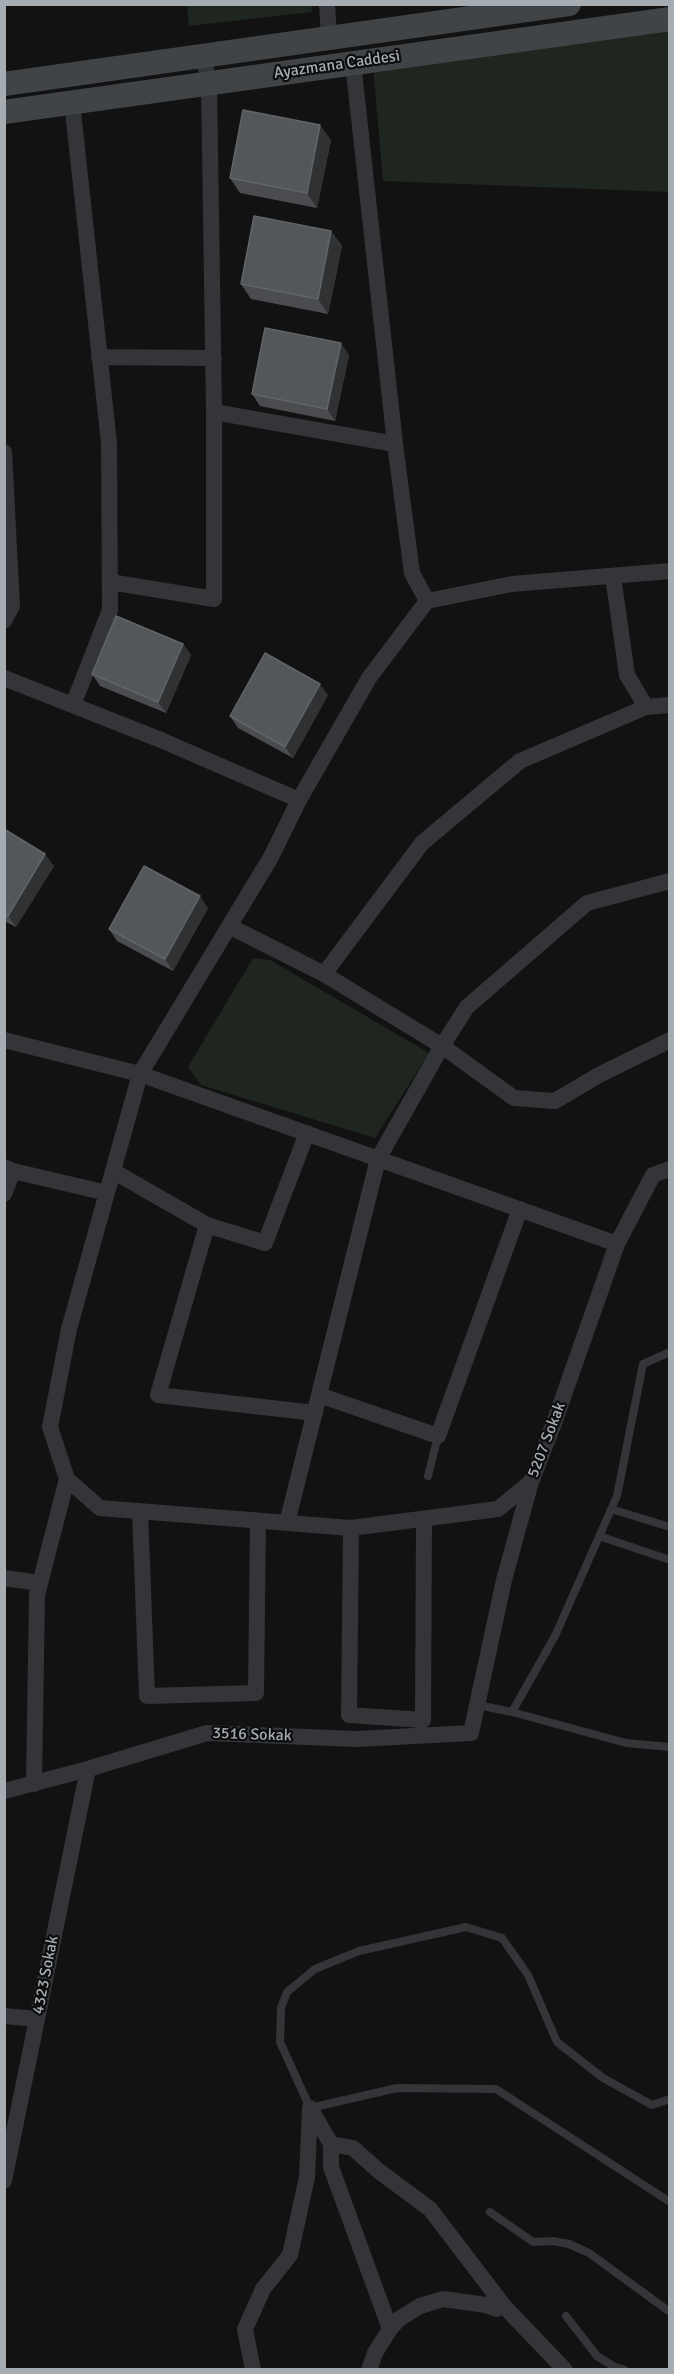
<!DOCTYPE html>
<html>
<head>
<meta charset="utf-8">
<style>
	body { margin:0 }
	#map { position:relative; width:674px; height:2374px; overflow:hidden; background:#121213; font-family:Signika,sans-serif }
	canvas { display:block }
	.frame { position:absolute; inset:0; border:6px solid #a5acb2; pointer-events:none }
</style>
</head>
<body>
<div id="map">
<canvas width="674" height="2374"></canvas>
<div class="frame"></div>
</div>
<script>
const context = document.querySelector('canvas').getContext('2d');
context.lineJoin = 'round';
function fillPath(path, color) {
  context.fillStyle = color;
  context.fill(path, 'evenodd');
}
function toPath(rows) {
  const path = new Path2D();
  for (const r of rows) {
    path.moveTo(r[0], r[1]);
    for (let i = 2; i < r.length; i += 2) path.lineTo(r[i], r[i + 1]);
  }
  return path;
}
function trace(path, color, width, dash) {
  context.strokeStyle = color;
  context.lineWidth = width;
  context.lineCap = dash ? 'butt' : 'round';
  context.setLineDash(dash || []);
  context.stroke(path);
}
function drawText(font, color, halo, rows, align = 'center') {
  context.font = font + ' Signika,sans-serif';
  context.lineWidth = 4.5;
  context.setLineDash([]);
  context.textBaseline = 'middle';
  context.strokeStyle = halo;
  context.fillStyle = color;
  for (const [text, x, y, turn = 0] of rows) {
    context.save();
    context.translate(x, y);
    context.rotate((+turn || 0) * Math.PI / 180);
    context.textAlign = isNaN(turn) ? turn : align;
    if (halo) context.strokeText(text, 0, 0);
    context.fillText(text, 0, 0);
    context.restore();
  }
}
const green = toPath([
	[187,5,311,5,312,12,189,26],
	[669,29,669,192,383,181,373,66],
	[253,958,270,960,429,1053,375,1138,201,1085,188,1067]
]);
const service = toPath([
	[670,1352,643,1364,617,1496,555,1636,512,1712,626,1743,670,1747],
	[428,1476,438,1436],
	[611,1509,670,1527],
	[599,1536,670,1560],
	[478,1705,512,1712],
	[670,2099,652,2105,603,2078,557,2042,528,1975,502,1938,466,1927,359,1951,315,1969,287,1992,281,2008,280,2042,310,2108,397,2088,496,2089,670,2202],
	[490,2212,533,2242,553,2241,569,2244,589,2253,670,2312],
	[566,2316,597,2356,613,2366,625,2370]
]);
const minor = toPath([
	[327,4,329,38],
	[353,63,395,444,412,573,427,601],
	[72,102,109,443,110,610,73,705],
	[99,357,214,358],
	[214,412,395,444],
	[4,452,12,606,4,621],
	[613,576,627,675,646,707],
	[110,582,214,599,214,412,209,83,203,56],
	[4,678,161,740,299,800],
	[229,926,324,974,442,1046,514,1098,555,1101,599,1075,670,1040],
	[324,974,422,843,520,761,646,707,670,705],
	[4,1040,140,1074,617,1244],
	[4,1167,13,1171,107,1193],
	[113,1171,207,1225,265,1243,307,1133],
	[4,1194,13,1171],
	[207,1225,158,1395,315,1413],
	[319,1395,438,1436,520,1209],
	[531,1482,498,1509,351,1528,100,1508,67,1479,50,1427,69,1329,140,1074,271,857,299,800,369,678,427,601,512,584,670,571],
	[140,1511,147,1696,256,1693,258,1521],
	[287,1523,378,1159,442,1046,467,1007,587,903,670,881],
	[351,1528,349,1715,423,1720,424,1519],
	[4,1578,40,1583],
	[34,1784,37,1595,67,1479],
	[4,1791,88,1769,207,1733,357,1739,471,1733,504,1580,531,1482,554,1423,617,1244,653,1175,670,1169],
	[4,2016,37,2019],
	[310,2108,331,2144,353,2148,380,2172,430,2209,504,2306,565,2370],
	[331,2144,331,2167,390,2329],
	[4,2181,88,1769],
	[253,2370,245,2329,263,2289,290,2255,307,2177,310,2108],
	[369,2370,375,2353,390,2329,399,2319,420,2306,443,2299,486,2305,497,2309,504,2306]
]);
const secondary = toPath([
	[4,84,569,4],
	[4,112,670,19]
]);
const wall = toPath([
	[331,140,317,208,240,193,230,178],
	[331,231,342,246,328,314,251,299,241,284],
	[349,355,335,421,260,406,252,394],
	[183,644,191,655,166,713,100,686,92,674],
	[328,695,293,758,238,728,230,716],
	[4,829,54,866,16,927,4,921],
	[208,908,173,971,117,941,109,929]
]);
const shadedWall = toPath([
	[320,125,331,140,317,208,307,193],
	[331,231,342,246,328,314,318,299],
	[341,343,349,355,335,421,327,409],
	[183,644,191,655,166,713,158,702],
	[320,684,328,695,293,758,285,747],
	[45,854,54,866,16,927,8,916],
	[200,896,208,908,173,971,165,959]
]);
const building = toPath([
	[243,110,320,125,307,193,230,178,243,110],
	[254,216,331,231,318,299,241,284,254,216],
	[265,328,341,343,327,409,252,394,265,328],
	[116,616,183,644,158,702,92,674,116,616],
	[265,653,320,684,285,747,230,716,265,653],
	[4,829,45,854,8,916,4,914,4,829],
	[144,866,200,896,165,959,109,929,144,866]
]);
const streetNames = [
	["Ayazmana Caddesi",337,65,-8],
	["5207 Sokak",547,1440,-69],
	["3516 Sokak",252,1735,2],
	["4323 Sokak",46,1975,-79]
];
fillPath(green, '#1f251f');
trace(service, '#333538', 8);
trace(minor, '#333538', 16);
trace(secondary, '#414447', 24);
fillPath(wall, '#4b4c4f');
fillPath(shadedWall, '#303133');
fillPath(building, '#54575a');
trace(building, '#616468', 1.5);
drawText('16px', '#a5acb2', '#0d0d0e', streetNames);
</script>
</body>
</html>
